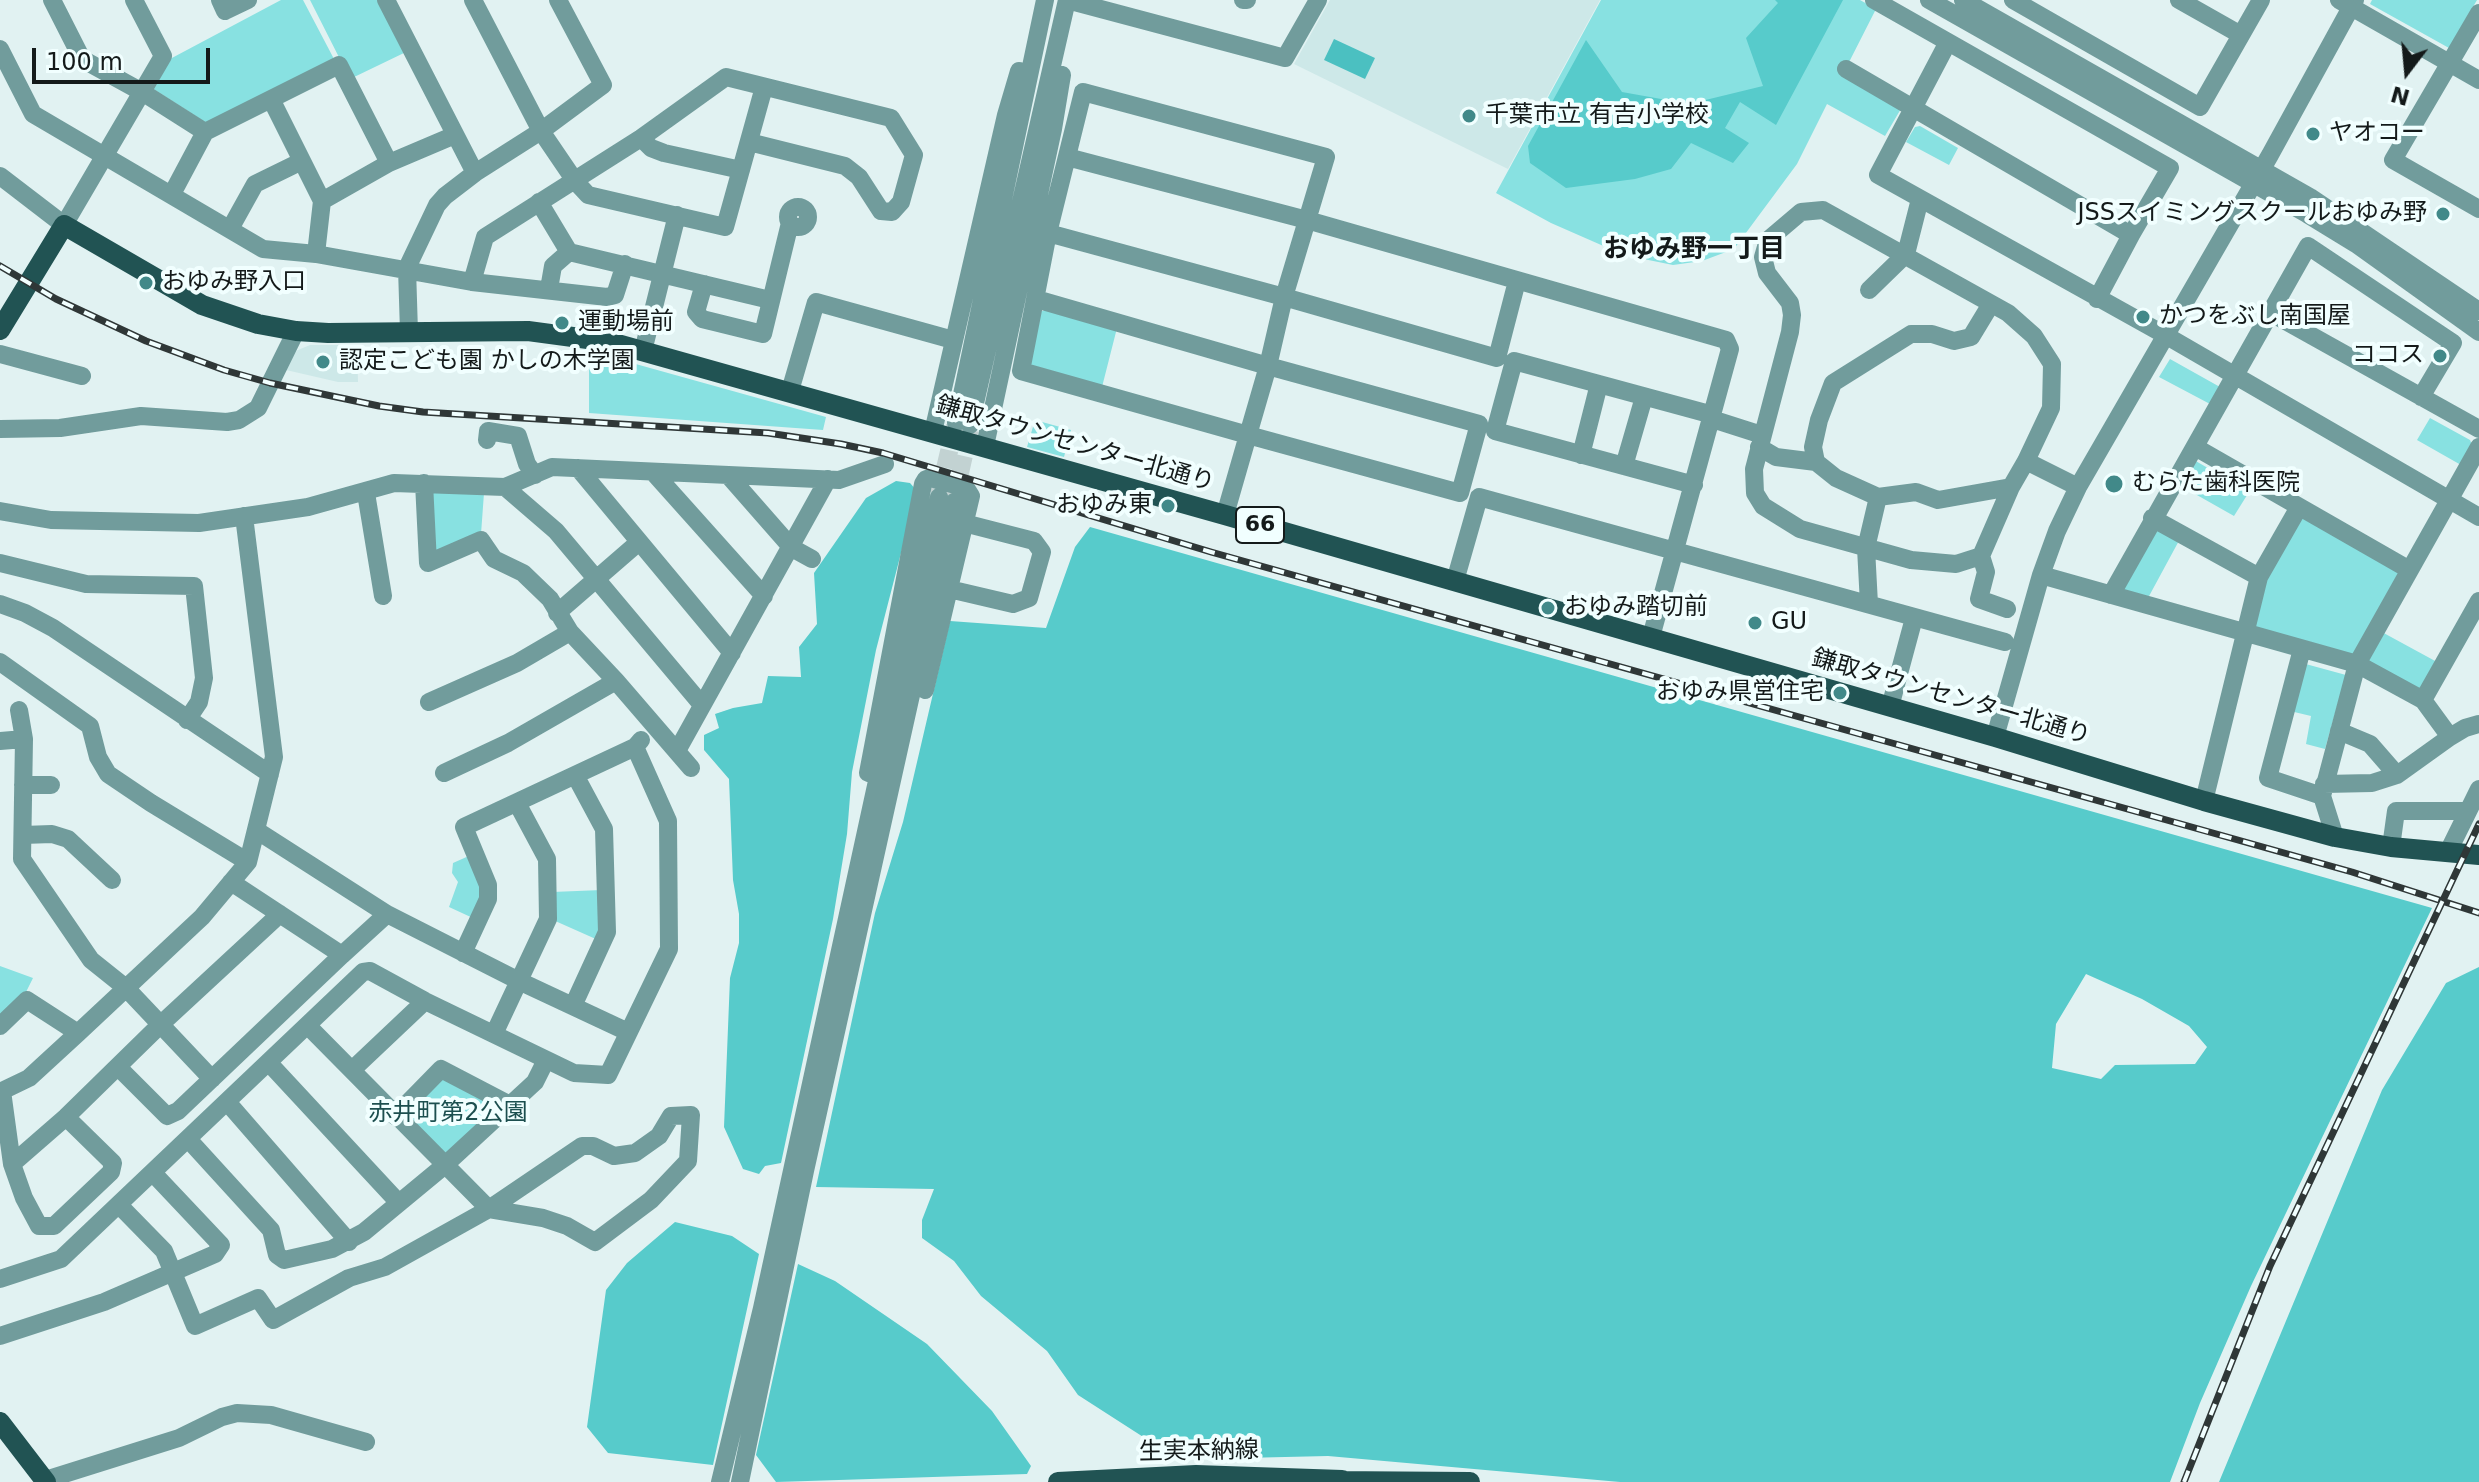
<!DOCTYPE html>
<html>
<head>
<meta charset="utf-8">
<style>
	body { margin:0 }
	#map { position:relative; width:2479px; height:1482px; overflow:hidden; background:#e1f2f2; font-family:"DejaVu Sans",sans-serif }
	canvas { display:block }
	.north { position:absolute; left:2367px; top:32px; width:80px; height:80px; -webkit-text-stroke:6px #f1ffff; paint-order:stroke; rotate:196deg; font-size:22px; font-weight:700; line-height:32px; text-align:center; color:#141a1a }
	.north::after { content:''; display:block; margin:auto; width:28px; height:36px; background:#141a1a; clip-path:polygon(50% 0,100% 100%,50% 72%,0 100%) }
	.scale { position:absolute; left:32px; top:48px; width:178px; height:36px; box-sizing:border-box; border:4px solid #141a1a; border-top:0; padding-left:10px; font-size:24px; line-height:28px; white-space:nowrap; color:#141a1a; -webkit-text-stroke:6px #f1ffff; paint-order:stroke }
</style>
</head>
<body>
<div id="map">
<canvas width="2479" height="1482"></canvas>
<div class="north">N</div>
<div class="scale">100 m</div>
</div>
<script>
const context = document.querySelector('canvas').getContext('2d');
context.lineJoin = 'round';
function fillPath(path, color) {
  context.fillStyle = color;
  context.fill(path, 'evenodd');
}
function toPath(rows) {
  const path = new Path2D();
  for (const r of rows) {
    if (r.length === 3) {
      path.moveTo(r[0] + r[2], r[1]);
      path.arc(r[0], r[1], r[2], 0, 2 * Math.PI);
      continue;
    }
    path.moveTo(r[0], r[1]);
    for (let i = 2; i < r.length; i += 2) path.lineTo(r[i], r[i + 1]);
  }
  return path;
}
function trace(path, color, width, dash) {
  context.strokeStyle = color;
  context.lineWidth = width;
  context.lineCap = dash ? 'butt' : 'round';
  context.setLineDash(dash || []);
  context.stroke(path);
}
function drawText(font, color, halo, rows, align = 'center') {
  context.font = font + ' "DejaVu Sans","Noto Sans JP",sans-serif';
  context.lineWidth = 8;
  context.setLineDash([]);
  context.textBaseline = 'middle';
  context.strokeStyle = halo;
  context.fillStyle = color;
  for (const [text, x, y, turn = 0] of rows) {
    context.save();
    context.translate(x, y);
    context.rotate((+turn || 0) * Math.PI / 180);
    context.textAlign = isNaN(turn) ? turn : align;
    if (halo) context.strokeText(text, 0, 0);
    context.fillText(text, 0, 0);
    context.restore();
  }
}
const built = toPath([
	[1330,0,1600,0,1508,169,1294,64],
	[310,345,357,345,358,382,338,382,286,370,291,353]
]);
const green = toPath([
	[281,0,303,0,334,59,208,124,152,88,170,59],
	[310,0,380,0,406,52,350,79],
	[1601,0,1860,0,1876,9,1844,72,1902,107,1885,136,1827,104,1797,164,1734,249,1702,261,1673,265,1624,255,1551,223,1496,193],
	[2372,0,2477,0,2449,48,2370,4],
	[1920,126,1958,148,1949,165,1906,142,1915,127],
	[1045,310,1117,328,1102,387,1030,368,1037,313],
	[589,351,826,417,823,430,589,413],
	[2170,359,2220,387,2210,404,2159,377],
	[2430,418,2470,440,2472,445,2461,465,2417,440],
	[1035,420,1071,430,1064,457,1027,447],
	[2194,460,2249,492,2234,516,2181,486],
	[430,491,484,493,481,534,435,554],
	[2303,515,2403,571,2355,655,2257,630,2254,624,2264,580],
	[2154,526,2181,537,2148,598,2122,591],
	[2380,631,2437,662,2418,692,2368,663],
	[2302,663,2346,675,2325,749,2306,744,2311,716,2290,711],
	[471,855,485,890,475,919,449,907,458,882,452,873,453,863],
	[602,890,598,940,553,920,552,892],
	[0,966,33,978,26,992,0,1016],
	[443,1076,501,1103,445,1158,401,1115]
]);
const forest = toPath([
	[1775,0,1843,0,1776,125,1740,102,1725,128,1749,143,1733,163,1691,143,1671,169,1635,179,1566,188,1530,163,1528,146,1586,40,1622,92,1689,104,1763,86,1746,38,1778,3],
	[896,481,910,483,917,491,876,650,852,772,847,834,833,919,781,1163,765,1166,759,1174,743,1169,724,1127,730,978,739,943,739,914,733,880,729,779,704,750,704,735,719,728,715,714,733,708,762,703,768,676,801,677,799,647,817,624,814,573,866,498],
	[1090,527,2432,908,2251,1286,2200,1403,2170,1482,1620,1482,1328,1456,1242,1458,1165,1451,1078,1395,1047,1351,981,1296,954,1261,922,1238,922,1220,934,1189,816,1187,875,913,903,822,950,621,1046,628,1075,547],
	[2086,974,2142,999,2189,1026,2207,1047,2195,1064,2115,1065,2101,1079,2052,1068,2056,1024],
	[2479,967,2479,1482,2219,1482,2382,1090,2446,983],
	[675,1222,732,1236,759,1254,713,1465,608,1453,587,1427,606,1290,627,1263],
	[798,1264,835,1281,927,1344,992,1411,1031,1466,1027,1474,776,1482,756,1455]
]);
const water = toPath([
	[1334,39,1375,58,1365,79,1324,60]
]);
const minorTunnel = toPath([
	[939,494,955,426],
	[954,500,970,428]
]);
const minor = toPath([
	[52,0,82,59,142,92,205,132,339,65,389,163],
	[220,0,225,11,248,0],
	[386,0,475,173],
	[473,0,541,131,575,181,588,195,725,227,764,87],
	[1243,0,1247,0],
	[1929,0,2307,214,2356,244,2479,332],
	[1963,0,2310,197,2479,311],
	[2013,0,2200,107,2261,0],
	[2179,0,2241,35],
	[2339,0,2479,80],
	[2479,13,2393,160,2479,209],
	[1948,42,1878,175,2165,335,2479,517],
	[0,49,33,114,263,249,316,254,472,282,607,297,615,295,625,264],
	[1846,69,2131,235,2170,168,1874,0],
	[271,99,322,201],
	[641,138,651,148,664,153,741,170],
	[1067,157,1307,220,1726,340,1730,349,1651,637],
	[0,176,64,225,163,56,134,0],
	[172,194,205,132],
	[539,202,569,252,770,300],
	[798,217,10],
	[1823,210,2008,313,2034,336,2052,364,2051,408,2026,461,2011,487,1981,556,1956,564,1911,560,1800,529,1763,506,1755,493,1754,469,1790,332,1792,315,1790,303,1767,273,1763,257,1768,240,1801,212,1823,210],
	[230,229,255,184,302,161],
	[1048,233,1284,297,1497,358,1517,281],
	[316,254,322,201,389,163,455,135],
	[472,282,485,237,641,138,726,77,891,118,914,155,901,202,892,212,881,211,859,177,845,166,749,142],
	[704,284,696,312,702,319,763,334,790,223],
	[549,289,553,266,569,252],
	[1869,290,1906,254,1920,199],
	[1036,299,1268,366,1479,424,1460,493,1248,435,1021,371,1048,233,1083,92,1326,157,1284,297,1268,366,1248,435,1225,515],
	[2097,299,2131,235],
	[1991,304,1971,337,1954,341,1932,334,1911,334,1833,383,1819,420,1813,447,1816,462,1836,478,1878,497,1916,492,1938,500,2011,487],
	[2271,313,2479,429],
	[409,332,407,268,437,205,445,196,475,173,541,131,603,85,558,0],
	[643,351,677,215],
	[0,354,82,376],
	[790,391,816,302,946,338],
	[1712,419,1762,435],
	[956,423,1045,0],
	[970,425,1067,0,1285,58,1318,0],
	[0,429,60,428,141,416,227,422,239,420,258,408,296,331],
	[933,432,1006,115,1019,71],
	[487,440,488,431,518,436,527,464,535,475],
	[985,446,1053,129,1062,75],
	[1759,447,1776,457,1816,462],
	[2195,447,2408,569],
	[1581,455,1599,384],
	[2026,461,2078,487],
	[1624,466,1644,397],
	[578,468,732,653],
	[653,472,764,596],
	[728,475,792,548,812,559],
	[424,483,428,563,481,540,494,559,523,573,550,599,570,632,616,681,691,768],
	[1694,485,1495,431,1514,361,1713,415],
	[505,487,556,531,702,705],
	[366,493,383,596],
	[0,511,51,520,199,523,308,507,394,483,505,487,552,467,839,480,885,464],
	[2152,518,2259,577],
	[1981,556,1986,572,1979,599,2007,609],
	[0,563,86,584,194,586,204,678,199,702,187,720],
	[2041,575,2357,664,2423,700,2450,737],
	[1455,581,1479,497,2005,642],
	[949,589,1013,604,1029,598,1042,552,1034,541,964,523],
	[2111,595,2308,246,2453,343,2421,397],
	[0,604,25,613,53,628,270,774],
	[1869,604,1866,548,1878,497],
	[557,613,639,542],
	[2302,649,2268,778,2322,796],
	[0,662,90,726,98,757,108,774,151,803,248,862],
	[2423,700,2479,601],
	[429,702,517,663,570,632],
	[1890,707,1914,618],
	[19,710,24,739,22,859,91,960,126,988,212,1079],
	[2339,731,2370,744,2397,775],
	[1995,737,2041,575,2057,531,2078,487,2270,155,2355,0],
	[0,741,24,739],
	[677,751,828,479],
	[444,773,508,743,616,681],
	[868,773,923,484,926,479,931,478,966,488,971,496,925,690],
	[2324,784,2372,783,2397,775,2450,737,2465,728,2479,724],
	[23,785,51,785],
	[2204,801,2259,577,2299,507],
	[256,830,387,914,519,981,628,1032],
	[23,835,52,834,68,839,112,880],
	[2335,837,2322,796,2357,664,2479,447],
	[2391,847,2396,811,2468,811],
	[2448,852,2479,789],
	[463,953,488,899,488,885,464,827,635,747,641,740],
	[342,955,387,914],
	[573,1006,607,932,604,829,575,775],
	[0,1026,27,1000,78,1033],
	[494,1034,548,919,547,859,517,803],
	[269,1063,399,1203],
	[118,1067,167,1116,178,1111,342,955,231,882],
	[352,1070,425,1001],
	[2,1091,12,1164,24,1198,39,1226,54,1226,111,1172,113,1163,66,1117],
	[0,1092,29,1078,78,1033,202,917,248,862,274,757,244,516],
	[228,1103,349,1242],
	[395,1116,441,1069,510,1105],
	[188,1139,271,1230,277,1255,284,1260,332,1249,364,1232,445,1165,535,1082,546,1060],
	[12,1164,66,1117,160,1025,280,914],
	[119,1205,164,1251,195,1326,258,1298,273,1320,349,1278,385,1267,489,1209,582,1146,593,1146,614,1156,635,1153,659,1136,671,1116,691,1115,688,1161,651,1200,595,1242,567,1226,543,1218,489,1209,308,1026],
	[0,1279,61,1259,363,972,370,971,425,1001,574,1073,608,1075,669,949,668,821,635,747],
	[0,1336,104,1302,215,1254,221,1245,153,1173],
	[45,1480,179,1438,222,1417,237,1413,271,1415,366,1442],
	[720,1482,762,1308,939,497],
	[740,1482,805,1171,954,502]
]);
const major = toPath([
	[0,330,64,225,202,305,258,324,296,331,328,333,528,331,610,342,1225,515,1995,737,2204,801,2335,837,2391,847,2479,855],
	[0,1422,46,1482],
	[1330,1481,1470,1482],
	[1058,1482,1196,1475,1342,1480]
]);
const rail = toPath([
	[0,266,56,299,146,341,224,370,270,383,379,406,423,412,768,433,841,444,883,453,1211,552,2352,872,2479,913],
	[2184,1482,2270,1266,2479,824]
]);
const markers = [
	[1469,116,8,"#418989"],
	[2313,134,8,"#418989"],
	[2443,214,8,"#418989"],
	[146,283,8,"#418989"],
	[2143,317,8,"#418989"],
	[562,323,8,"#418989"],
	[2440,356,8,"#418989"],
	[323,362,8,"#418989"],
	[2114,484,10,"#418989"],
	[1168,506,8,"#418989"],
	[1548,608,8,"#418989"],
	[1755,623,8,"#418989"],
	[1840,693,8,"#418989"]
];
const shields = [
	[1260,525,48]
];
const shieldNames = [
	["66",1260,525]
];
const poiNames = [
	["千葉市立 有吉小学校",1485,116],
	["ヤオコー",2329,134],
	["JSSスイミングスクールおゆみ野",2427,214,"right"],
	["おゆみ野入口",162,283],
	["かつをぶし南国屋",2159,317],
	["運動場前",578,323],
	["ココス",2424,356,"right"],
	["認定こども園 かしの木学園",339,362],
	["むらた歯科医院",2132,484],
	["おゆみ東",1152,506,"right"],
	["おゆみ踏切前",1564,608],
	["GU",1771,623],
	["おゆみ県営住宅",1824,693,"right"]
];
const streetNames = [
	["鎌取タウンセンター北通り",1075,445,16],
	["鎌取タウンセンター北通り",1951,698,16],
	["生実本納線",1199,1452,-1]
];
const parkNames = [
	["赤井町第2公園",448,1114]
];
const neighbourhoodNames = [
	["おゆみ野一丁目",1694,250]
];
fillPath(built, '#cde8e8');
fillPath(green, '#88e1e1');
fillPath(forest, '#57cbcb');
fillPath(water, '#4bc0c1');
trace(minorTunnel, '#c2d2d2', 18, [18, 9]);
trace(minor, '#719c9c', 18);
trace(major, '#215353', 20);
trace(rail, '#2f3737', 7);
trace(rail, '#f1ffff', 4, [12]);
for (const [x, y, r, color] of markers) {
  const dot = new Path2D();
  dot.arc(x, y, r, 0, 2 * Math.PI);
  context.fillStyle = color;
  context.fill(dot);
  trace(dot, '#f1ffff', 3);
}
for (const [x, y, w] of shields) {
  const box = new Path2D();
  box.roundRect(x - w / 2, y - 18, w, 36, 6);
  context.fillStyle = '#f1ffff';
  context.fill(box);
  trace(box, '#141a1a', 2);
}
drawText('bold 22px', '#141a1a', null, shieldNames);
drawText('24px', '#141a1a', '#f1ffff', poiNames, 'left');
drawText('24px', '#141a1a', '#f1ffff', streetNames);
drawText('24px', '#1c4f4f', '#f1ffff', parkNames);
drawText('bold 26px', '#141a1a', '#f1ffff', neighbourhoodNames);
</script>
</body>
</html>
